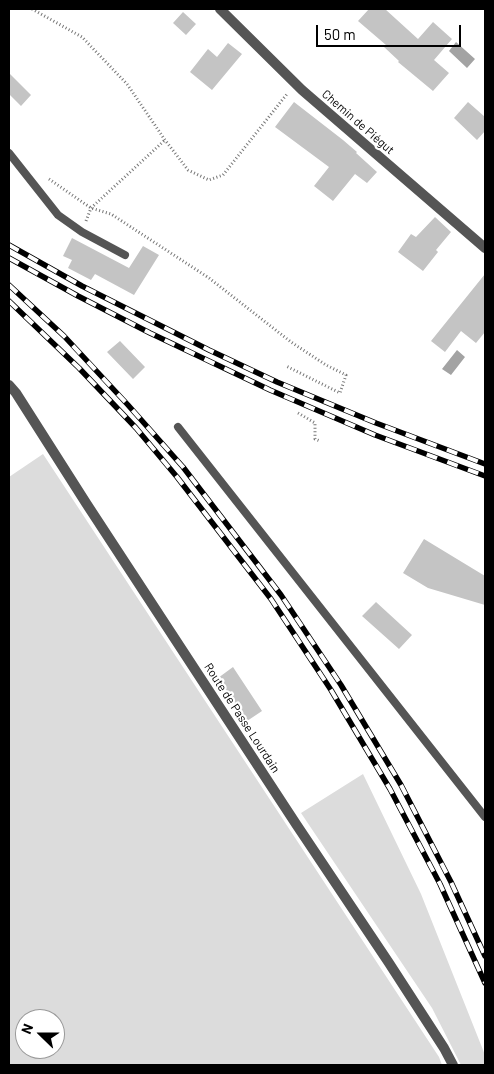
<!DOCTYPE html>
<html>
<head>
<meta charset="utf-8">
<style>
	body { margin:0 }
	#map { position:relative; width:494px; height:1074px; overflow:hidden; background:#fff; font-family:Barlow,sans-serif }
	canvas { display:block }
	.frame { position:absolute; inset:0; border:10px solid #000; pointer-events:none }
	.north { position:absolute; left:15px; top:1009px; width:50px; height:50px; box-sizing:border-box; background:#fff; border:1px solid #999; border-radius:50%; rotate:292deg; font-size:14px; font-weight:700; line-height:20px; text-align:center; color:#000 }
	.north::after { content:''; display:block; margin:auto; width:18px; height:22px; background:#000; clip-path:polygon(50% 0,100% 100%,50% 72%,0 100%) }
	.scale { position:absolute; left:316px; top:25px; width:145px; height:22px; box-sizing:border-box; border:2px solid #000; border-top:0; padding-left:6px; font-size:15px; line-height:18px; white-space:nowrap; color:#000; -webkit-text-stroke:4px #fff; paint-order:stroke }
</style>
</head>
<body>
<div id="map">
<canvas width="494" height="1074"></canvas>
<div class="frame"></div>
<div class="north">N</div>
<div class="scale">50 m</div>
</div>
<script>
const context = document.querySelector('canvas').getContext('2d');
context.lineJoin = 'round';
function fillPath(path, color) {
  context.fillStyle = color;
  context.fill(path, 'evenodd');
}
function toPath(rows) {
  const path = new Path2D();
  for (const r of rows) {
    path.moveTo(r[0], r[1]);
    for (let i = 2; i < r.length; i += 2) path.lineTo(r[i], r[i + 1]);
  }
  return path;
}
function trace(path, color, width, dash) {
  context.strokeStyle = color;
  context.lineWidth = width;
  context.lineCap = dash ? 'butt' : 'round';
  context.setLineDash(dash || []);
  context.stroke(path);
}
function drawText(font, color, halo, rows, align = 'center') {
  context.font = font + ' Barlow,sans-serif';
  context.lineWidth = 4.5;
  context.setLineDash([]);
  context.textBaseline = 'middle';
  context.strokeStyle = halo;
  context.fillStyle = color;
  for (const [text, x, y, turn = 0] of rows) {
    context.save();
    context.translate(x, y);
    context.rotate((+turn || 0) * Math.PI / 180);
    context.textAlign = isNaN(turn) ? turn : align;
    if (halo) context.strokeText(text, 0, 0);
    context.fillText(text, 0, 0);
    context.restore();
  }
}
const green = toPath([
	[43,454,439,1057,442,1065,9,1065,9,477],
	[25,1019,55,1019,55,1049,25,1049],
	[363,774,421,894,485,1055,485,1065,461,1065,432,1008,301,813]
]);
const water = toPath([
	[456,42,475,59,467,68,449,51],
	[457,350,465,357,451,375,442,369]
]);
const building = toPath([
	[369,9,385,9,418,39,433,22,452,39,434,60,449,73,433,91,398,62,399,61,384,47,386,45,358,21],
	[183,12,196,24,186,35,173,23],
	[228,43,242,54,212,90,190,72,208,49,217,57],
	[9,73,31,95,21,106,9,94],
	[294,102,343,140,357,152,356,153,377,172,367,183,355,174,333,201,314,186,329,167,275,127],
	[468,102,485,117,485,131,477,140,454,118],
	[435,217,451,232,436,250,438,252,423,271,398,252,411,234,416,237],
	[72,238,129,268,143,246,159,255,134,295,95,274,91,280,68,268,72,260,63,256],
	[485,274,485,332,476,343,461,331,445,352,431,341],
	[120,341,145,367,133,379,107,352],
	[424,539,485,576,485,605,428,588,403,573],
	[376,602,412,635,399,649,362,616],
	[233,667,262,711,247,721,218,678]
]);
const path = toPath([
	[32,9,82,37,127,84,165,140,188,170,209,180,223,175,287,94],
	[49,179,91,208,111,214,209,278,291,342,326,365,346,375,340,393,286,366],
	[86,221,91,208,165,140],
	[298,413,315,423,315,439,320,441]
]);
const lane = toPath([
	[9,153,58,215,82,232,125,255],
	[178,427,485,817]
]);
const street = toPath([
	[220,9,302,90,485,248],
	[9,385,16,393,86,503,296,824,389,963,444,1048,453,1065]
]);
const rail = toPath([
	[9,245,82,286,209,350,277,382,376,423,485,464],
	[9,258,78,296,150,333,270,390,375,435,485,476],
	[9,285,64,336,128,405,183,467,281,595,341,685,401,785,451,882,485,956],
	[9,301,79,368,136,428,177,477,271,599,331,690,390,789,440,884,485,983]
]);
const streetNames = [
	["Chemin de Piégut",358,122,41],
	["Route de Passe Lourdain",242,718,57]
];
fillPath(green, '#dcdcdc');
fillPath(water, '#a3a3a3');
fillPath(building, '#c4c4c4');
trace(path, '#777', 3, [1, 2.5]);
trace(lane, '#555', 8);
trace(street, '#555', 10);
trace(rail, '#000', 5.5);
trace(rail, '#fff', 4, [11]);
drawText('12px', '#000', '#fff', streetNames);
</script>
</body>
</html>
